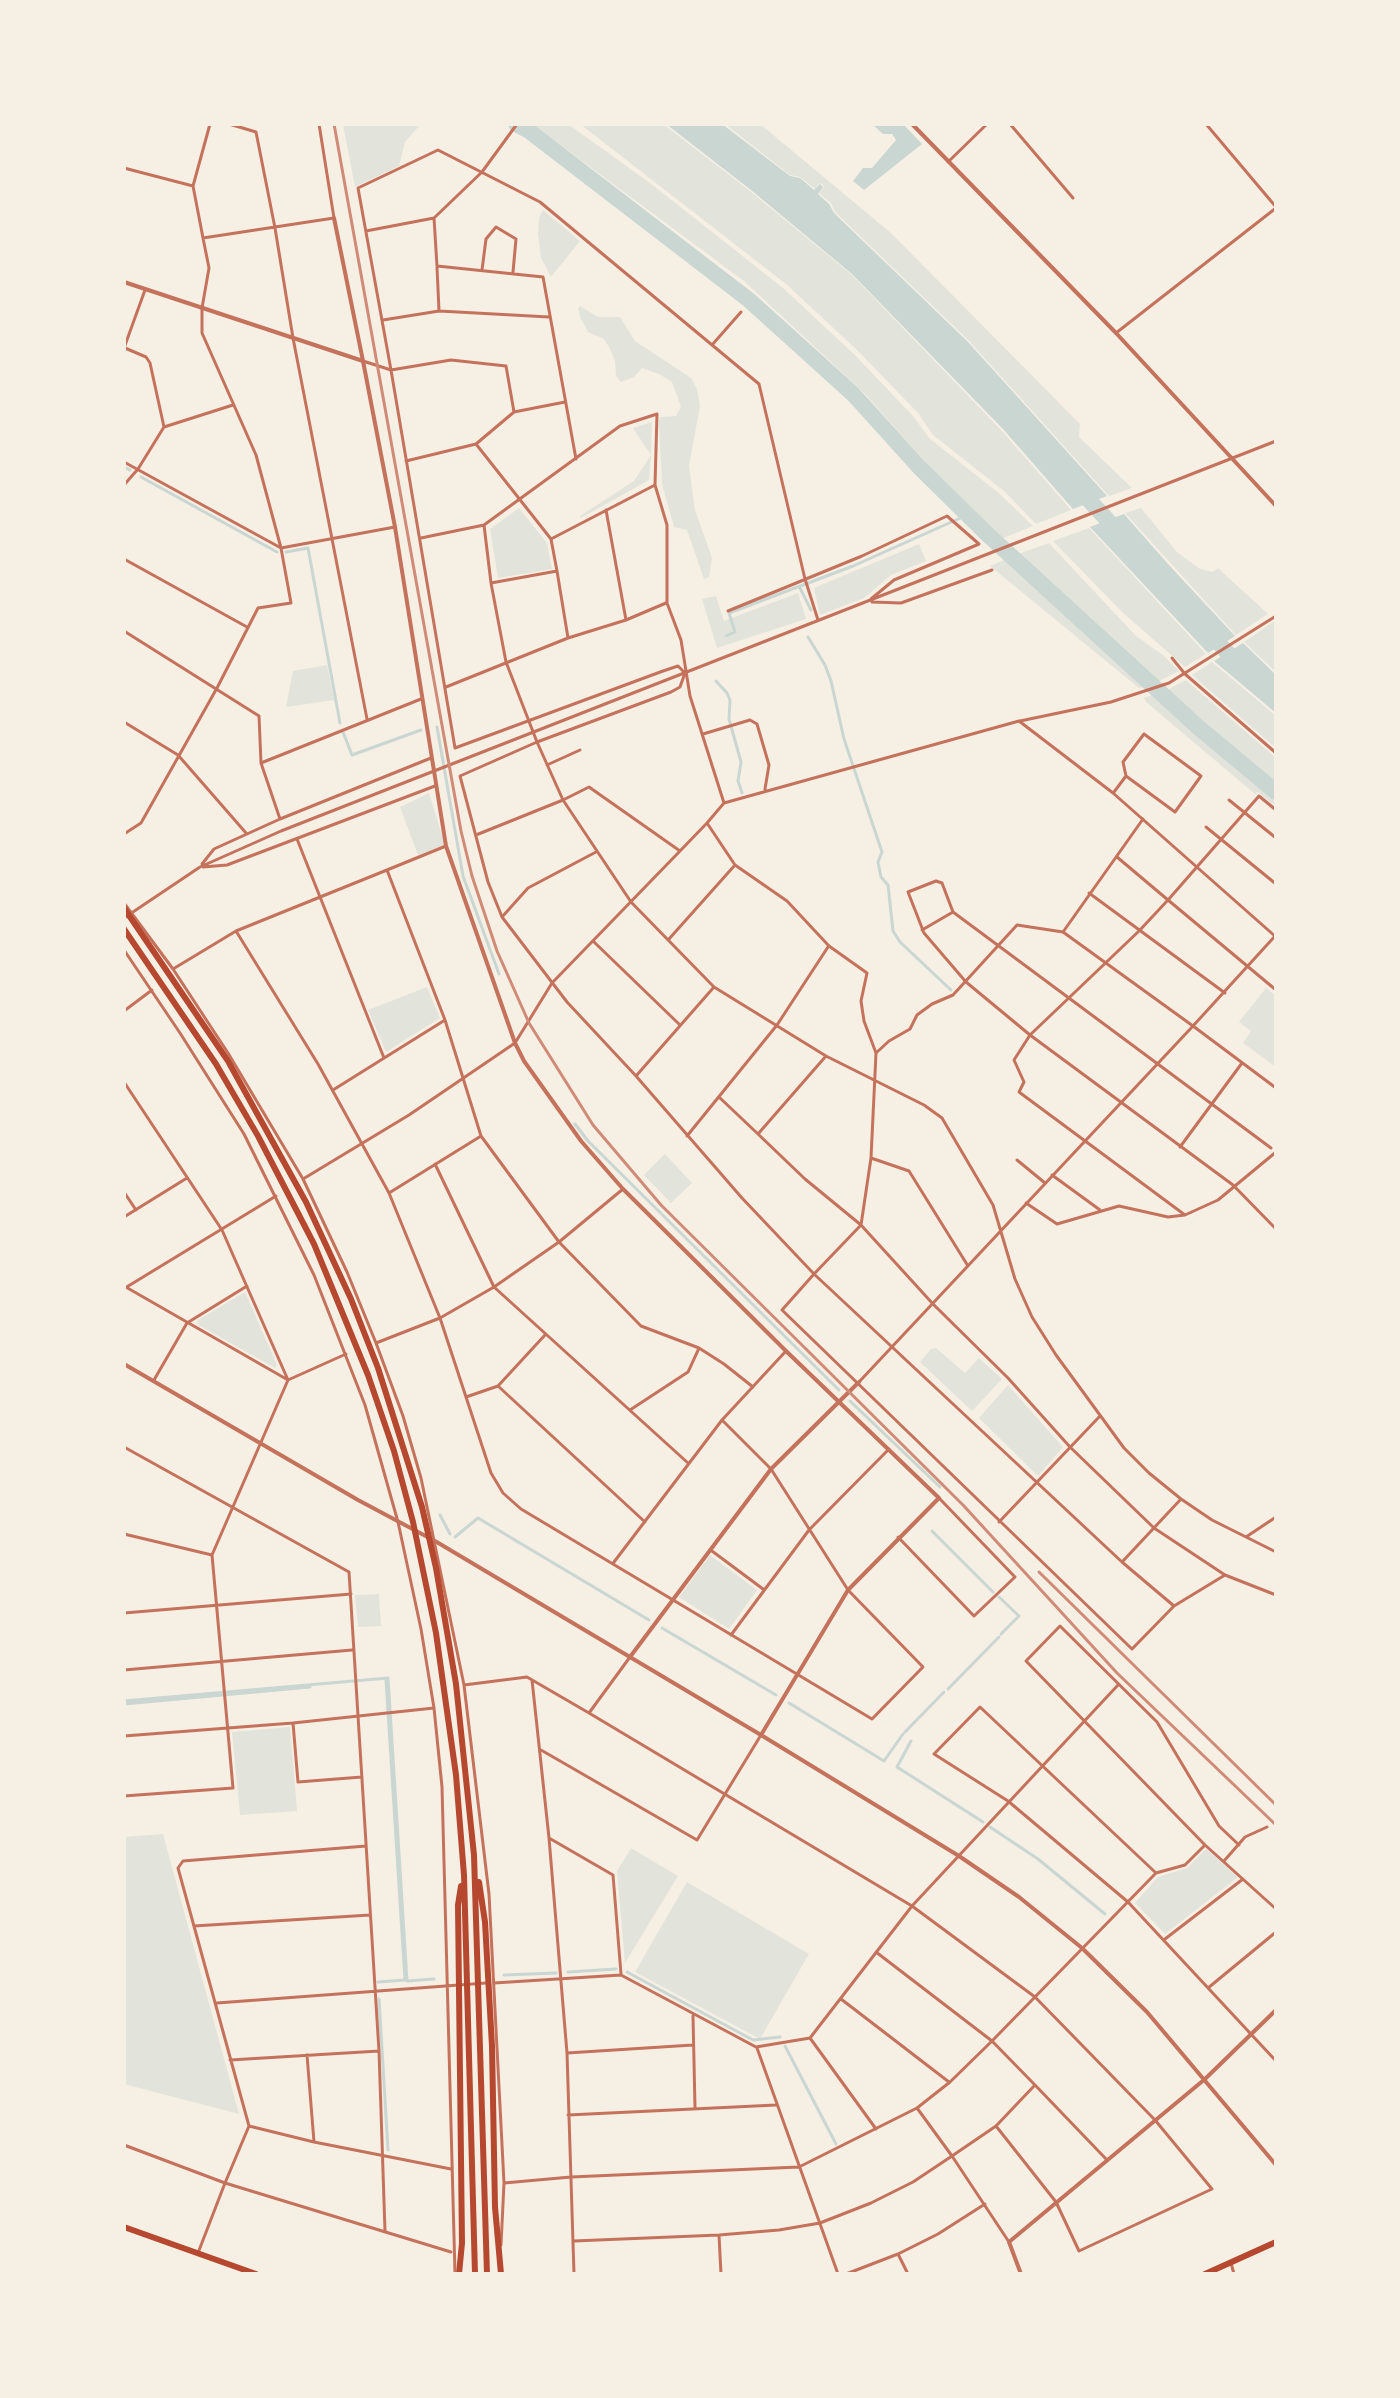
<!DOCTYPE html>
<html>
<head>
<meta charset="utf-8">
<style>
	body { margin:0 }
	#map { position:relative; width:1400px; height:2398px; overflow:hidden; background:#f6efe4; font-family:Spectral,serif }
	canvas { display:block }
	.frame { position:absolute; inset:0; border:126px solid #f6efe4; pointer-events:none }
</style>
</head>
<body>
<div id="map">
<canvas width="1400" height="2398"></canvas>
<div class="frame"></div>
</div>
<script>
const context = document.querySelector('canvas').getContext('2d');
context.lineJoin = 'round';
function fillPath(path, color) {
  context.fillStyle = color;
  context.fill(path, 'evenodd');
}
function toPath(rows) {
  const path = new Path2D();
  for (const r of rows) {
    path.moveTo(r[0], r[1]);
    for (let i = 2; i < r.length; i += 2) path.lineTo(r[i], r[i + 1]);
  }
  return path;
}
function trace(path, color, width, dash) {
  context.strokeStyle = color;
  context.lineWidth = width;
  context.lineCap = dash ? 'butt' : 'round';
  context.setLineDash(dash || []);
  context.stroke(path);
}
const green = toPath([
	[343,124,421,124,405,142,399,166,355,187],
	[532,124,568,124,650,183,783,288,854,354,913,416,929,438,1000,494,1033,526,1001,539,935,473,863,392,744,281],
	[580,124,663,124,750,191,852,275,1001,430,1071,510,1036,524,1004,491,933,435,918,413,857,350,786,284],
	[725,124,760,124,891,233,1080,424,1079,437,1132,488,1109,496,969,341,835,212,831,203,819,193,824,186,820,183,815,189,800,177,790,175],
	[543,210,580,241,551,277,541,258,538,234,539,218],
	[580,306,598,317,620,317,635,341,691,378,697,389,700,406,689,466,695,510,712,558,709,577,704,579,687,530,674,527,662,484,659,423,660,417,676,416,681,407,672,382,659,374,642,368,634,377,621,382,616,376,615,361,609,347,604,339,588,332,581,319,578,309],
	[652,422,651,455,649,480,581,518,580,516,634,481,651,455,633,428],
	[519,508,547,543,552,569,498,578,490,529],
	[1141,508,1177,552,1200,569,1213,572,1218,568,1268,614,1236,635,1125,513],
	[1089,528,1206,654,1185,667,1122,612,1053,541],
	[1049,543,1136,636,1163,655,1179,671,1157,682,1018,554],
	[919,544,926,561,891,575,864,598,820,615,814,588],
	[1004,560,1146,686,1139,688,990,566],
	[798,593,806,619,717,648,702,599,716,596,724,621],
	[1276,620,1276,672,1244,642],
	[1212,662,1276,716,1276,748,1192,675],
	[327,665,334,700,286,707,293,671],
	[1186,680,1276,758,1276,785,1167,690],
	[1154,694,1276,802,1276,807,1258,792,1255,794,1146,702,1144,698],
	[429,793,445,845,418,855,400,807],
	[427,987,440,1018,386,1052,368,1010],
	[1266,988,1276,996,1276,1067,1243,1043,1251,1031,1239,1022],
	[665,1154,692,1183,671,1203,644,1175],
	[245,1292,277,1365,275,1368,197,1324,198,1320],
	[936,1348,965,1373,979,1358,1002,1379,972,1411,920,1362,931,1349],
	[1008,1385,1063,1447,1038,1476,979,1418],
	[710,1555,757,1590,729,1629,679,1597],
	[379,1594,381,1626,358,1627,355,1595],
	[290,1727,297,1811,240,1815,232,1732],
	[163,1834,239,2114,124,2084,124,1837],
	[631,1848,678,1876,625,1963,617,1871],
	[1206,1849,1238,1877,1165,1934,1135,1903,1158,1877,1187,1868],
	[687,1882,809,1954,760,2039,635,1972]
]);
const water = toPath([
	[666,124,722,124,790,176,800,178,814,190,820,184,823,187,818,194,829,204,834,213,968,342,1107,496,1073,509,1003,429,852,274,751,190],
	[872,124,903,124,922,144,864,190,853,181,863,168,872,168,896,140,892,134,883,134],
	[1124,514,1168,564,1235,636,1208,653,1090,527],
	[1243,643,1276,675,1276,713,1214,661]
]);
const stream = toPath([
	[124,467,130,470],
	[141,477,277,552],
	[286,552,308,548,340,723],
	[800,588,811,610],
	[726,636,735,632,729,613,853,566,967,515],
	[808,637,825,665,831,681,844,739,879,843,882,852,878,862,881,877,888,885,893,931,900,942,951,990],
	[716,681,727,693,730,700,729,719,741,762,738,781,742,793],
	[437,727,463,876,499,974],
	[343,732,352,755,421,730],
	[575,1124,588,1141,839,1390],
	[850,1401,940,1487],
	[440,1515,450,1534],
	[932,1531,993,1592],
	[455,1537,478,1518,649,1620],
	[999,1597,1019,1616,1001,1634],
	[662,1628,776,1695],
	[948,1689,999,1637],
	[124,1701,388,1678,407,1981,434,1979],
	[789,1703,884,1761,903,1734],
	[124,1704,310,1687],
	[905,1732,944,1692],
	[911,1741,897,1767,983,1822],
	[990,1827,1038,1859,1105,1914],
	[568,1972,616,1969],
	[627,1972,753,2040,780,2037],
	[504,1975,556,1973],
	[378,1982,405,1980,386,1680],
	[379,1999,388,2150],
	[785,2046,836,2144]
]);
const river = toPath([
	[516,124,529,131,749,300,853,394,919,467,986,533,1198,727,1276,792],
	[1078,488,1122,536],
	[1207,630,1233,659,1276,694]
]);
const minor = toPath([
	[210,124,193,186,203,238,334,218,319,124],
	[229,124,256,132,275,228,293,338,367,719],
	[1010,124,1073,198],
	[1206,124,1276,207],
	[948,162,987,124],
	[124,168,193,186],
	[434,218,437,266,543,277,576,459],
	[366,231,434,218,482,172,517,124],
	[482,270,486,239,496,227,516,239,513,272],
	[439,311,549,317],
	[383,320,439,311,437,267],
	[1116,333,1276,208],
	[712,345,741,312],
	[124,348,145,290],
	[124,351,125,348,146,357,150,363,164,427],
	[363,361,391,370,455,748,663,671,678,666,685,673],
	[514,412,565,402],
	[406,461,476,444],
	[124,462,281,548,395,527],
	[124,485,138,469,164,427,233,405],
	[655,485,667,525,667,603,681,640,690,696,724,803],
	[606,510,626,620],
	[484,525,491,583],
	[421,538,484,525,620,426,657,414,655,485,551,539,557,571,491,583,506,662,537,742,563,800,631,902,714,987,826,1056,924,1105,942,1118,993,1205,1015,1279,1032,1317,1056,1355,1124,1448,1149,1473,1181,1499,1212,1520,1276,1552],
	[551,539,476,444,514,412,506,366,451,360,391,370,358,188,438,150,540,202,759,384,805,579,818,620],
	[124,559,247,627],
	[872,602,901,603,992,570],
	[728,611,862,556,947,516,979,544,894,580,871,599],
	[124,631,259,716,261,763,280,819,431,758],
	[568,638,626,620,666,603],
	[1172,658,1185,674,1276,753],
	[685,673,680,687,671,692,537,742,460,776,488,882,502,917,567,1002,636,1076,742,1198,814,1274,782,1310,1132,1649,1174,1606,1225,1575],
	[446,687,568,638,557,571],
	[1020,721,1111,702,1169,683,1276,616],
	[124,722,178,755,246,833],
	[703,734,750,720,757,724,769,765,765,789],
	[1144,734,1201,776,1175,812,1126,776,1123,762,1144,734],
	[261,763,421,699],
	[547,765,580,750],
	[1114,792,1126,776],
	[1229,800,1276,838],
	[1276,810,1259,796,1168,900,1276,990],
	[707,823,724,803,1019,721,1113,793,1276,937],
	[1206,827,1276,884],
	[124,834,141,823,217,688,258,608,291,603,281,548,256,455,202,333,202,308,209,268,203,238],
	[476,835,563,800,589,787,680,851,707,823,735,865,787,901,829,946,867,973,861,1001,864,1021,876,1053,889,1041,910,1029,917,1015,932,1004,953,995,1017,925,1063,932,1193,1026,859,1382],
	[297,839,384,1058],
	[202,864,214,849,280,819],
	[203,867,227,865,435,786],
	[387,870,446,846],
	[1089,893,1225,993],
	[124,903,173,969,228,1053,303,1179,347,1272,376,1343,403,1416,421,1478,464,1685,489,1894,504,2183,501,2245],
	[953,912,942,883,936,881,908,892,924,933,966,982,1030,1035,1233,1185,1276,1229],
	[502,917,528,888,596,852],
	[124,918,200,867,281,831,1276,441],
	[922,930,953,912,1271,1148],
	[236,931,318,1064,389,1193,440,1318,494,1287,559,1242,623,1189],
	[1063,932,1143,819],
	[1276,935,1193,1026,1276,1088],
	[669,939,735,865],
	[593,941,680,1025],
	[124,950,180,1033,244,1134,314,1275,365,1405,398,1522,421,1629,434,1708,442,1787,455,2274],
	[173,969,236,931,387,870,445,1020,481,1136,559,1242,641,1326,699,1348,724,1364,753,1387],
	[124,1011,152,990],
	[876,1053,871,1158,861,1225,814,1274,1122,1562,1174,1606],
	[636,1076,714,987],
	[124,1082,222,1230,288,1380],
	[333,1090,445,1020],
	[720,1098,758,1134,826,1056],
	[758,1134,805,1179,861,1225,933,1304,1008,1378,1070,1447,1154,1528,1225,1575,1276,1595],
	[687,1136,777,1025,828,947],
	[1180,1147,1242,1063],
	[871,1158,909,1171,968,1266],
	[1017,1160,1045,1183],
	[435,1164,494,1287,688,1463],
	[1052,1175,1100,1210],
	[303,1179,409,1115,515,1043,552,983,680,851],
	[124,1192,136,1210],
	[389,1193,481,1136],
	[1026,1203,1057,1224,1119,1206,1168,1217,1185,1215,1019,1092,1024,1082,1014,1060,1030,1035,1139,931,1168,900,1117,857],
	[1185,1215,1218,1200,1276,1152],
	[124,1217,187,1178],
	[124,1286,288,1380],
	[125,1288,276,1196],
	[376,1343,440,1318,491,1473,503,1493,521,1509,872,1719,923,1667,848,1590,771,1469,722,1420],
	[154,1380,187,1323,247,1286],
	[498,1386,645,1522],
	[466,1397,498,1386,545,1335],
	[630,1410,688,1372,699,1348],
	[124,1447,349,1572,379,2051,230,2060],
	[999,1522,1100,1416],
	[124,1534,212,1555,288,1380,346,1354],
	[898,1537,974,1616,1015,1577,939,1498],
	[1246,1537,1276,1517],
	[712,1551,763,1589],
	[1123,1561,1181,1499],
	[614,1562,722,1420,786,1351],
	[124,1613,351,1594],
	[731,1635,809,1530,889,1449],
	[124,1670,352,1650],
	[532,1680,549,1838,613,1875,621,1974],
	[464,1685,527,1677,589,1713,630,1657],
	[589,1713,912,1906,1035,1997,1155,2120,1212,2189,1079,2251,1056,2202,996,2126],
	[293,1723,298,1782,362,1777],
	[124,1736,293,1723,434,1708],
	[541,1750,697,1840,761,1735],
	[124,1796,233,1788,212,1555],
	[549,1838,567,2053,574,2274],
	[1239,1845,1219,1826,1157,1722,1060,1626,1026,1661,1205,1845,1276,1909],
	[1224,1861,1245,1837,1267,1827],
	[1156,1873,980,1707,934,1754,1008,1801,1128,1902,1276,2061],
	[194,1926,370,1915],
	[1165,1939,1243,1879],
	[494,1983,621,1975,756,2047,810,2038,912,1906,1118,1685],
	[1208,1988,1276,1932],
	[841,1999,949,2082],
	[217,2003,486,1983],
	[693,2016,695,2108],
	[810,2038,876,2129],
	[757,2048,838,2274],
	[379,2051,385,2231],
	[567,2053,693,2045],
	[1035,2085,1107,2160],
	[568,2115,776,2105],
	[249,2126,178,1868,183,1861,366,1846],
	[314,2142,451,2169],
	[124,2145,225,2183,249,2126,314,2142,307,2055],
	[504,2183,571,2177,799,2167,917,2108],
	[719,2235,721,2274],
	[574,2241,719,2235,779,2230,820,2223,871,2203,913,2182,952,2156,917,2108,950,2082,992,2041,876,1952],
	[1009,2242,952,2156,996,2126,1035,2085,992,2041,1156,1873,1185,1865,1205,1845],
	[198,2253,225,2183,451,2252],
	[898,2254,908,2274],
	[1231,2263,1234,2274],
	[846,2274,898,2254,938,2234,985,2204]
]);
const tertiary = toPath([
	[912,124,1116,333,1276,506],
	[334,218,363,361],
	[124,282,363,361,395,527,446,846,515,1043,524,1061,581,1141,623,1189,786,1351,939,1498,848,1590,761,1735],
	[124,1364,358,1500,435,1541,761,1735,959,1856,1019,1897,1082,1948,1147,2012,1276,2165],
	[630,1657,771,1469,859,1382],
	[1021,2274,1009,2242,1205,2079,1276,2010]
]);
const trunk = toPath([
	[124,908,228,1061,306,1202,351,1299,378,1368,422,1507,436,1568,456,1684,474,1855,487,2274],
	[124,929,216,1064,258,1136,314,1244,368,1375,394,1451,413,1522,436,1633,456,1775,464,1875,475,2274],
	[479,1882,485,1922,492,2046,495,2207,501,2274],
	[124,2227,256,2274],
	[459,2274,462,2243,458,1905,461,1886],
	[1205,2274,1276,2242]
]);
const rail = toPath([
	[334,124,461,831,472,876,497,951,529,1023,593,1125,661,1205,963,1505,1117,1673,1276,1825],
	[1039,1572,1276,1805]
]);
fillPath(green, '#e2e4dc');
fillPath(water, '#c9d6d2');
trace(stream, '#c9d6d2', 3);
trace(river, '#c9d6d2', 16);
trace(minor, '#c5725c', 3);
trace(tertiary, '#c5725c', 4);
trace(trunk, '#b5482f', 6);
trace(rail, '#cf8b77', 3);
</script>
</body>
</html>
